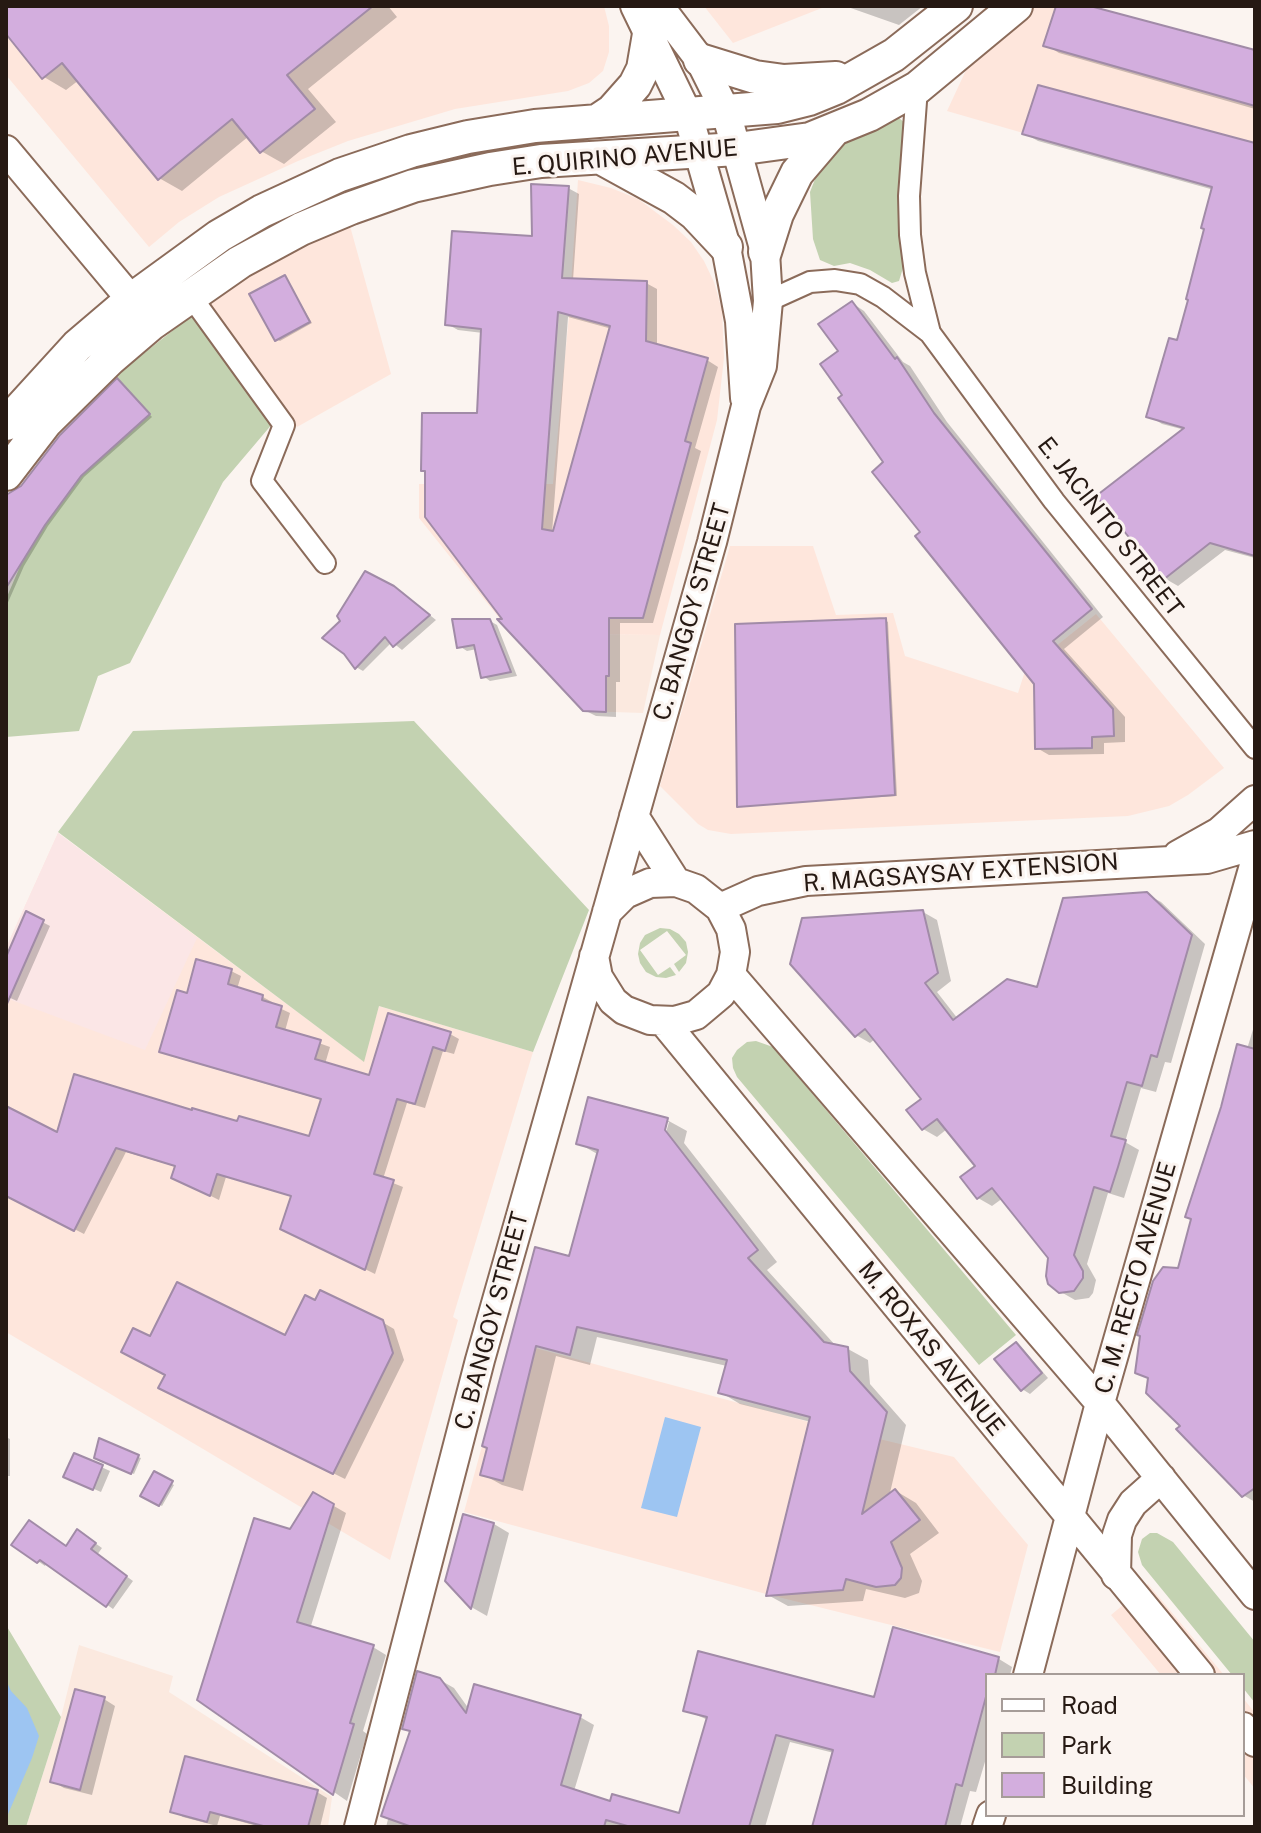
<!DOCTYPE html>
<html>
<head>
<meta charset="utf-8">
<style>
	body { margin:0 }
	#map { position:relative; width:1261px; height:1833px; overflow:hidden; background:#fbf4f0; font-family:"Public Sans",sans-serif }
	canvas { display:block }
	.frame { position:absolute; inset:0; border:8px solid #261913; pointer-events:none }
	.legend { position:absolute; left:985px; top:1673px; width:260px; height:144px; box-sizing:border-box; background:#fbf4f0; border:2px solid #a69c98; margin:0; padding:10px 14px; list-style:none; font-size:24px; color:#261913 }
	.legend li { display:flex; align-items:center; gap:16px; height:40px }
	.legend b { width:40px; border:2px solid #a69c98 }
</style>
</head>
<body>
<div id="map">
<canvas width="1261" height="1833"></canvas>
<div class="frame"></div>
<ul class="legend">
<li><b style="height:10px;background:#fff"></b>Road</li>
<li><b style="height:22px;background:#c3d2b1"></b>Park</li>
<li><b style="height:22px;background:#d3aede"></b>Building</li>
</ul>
</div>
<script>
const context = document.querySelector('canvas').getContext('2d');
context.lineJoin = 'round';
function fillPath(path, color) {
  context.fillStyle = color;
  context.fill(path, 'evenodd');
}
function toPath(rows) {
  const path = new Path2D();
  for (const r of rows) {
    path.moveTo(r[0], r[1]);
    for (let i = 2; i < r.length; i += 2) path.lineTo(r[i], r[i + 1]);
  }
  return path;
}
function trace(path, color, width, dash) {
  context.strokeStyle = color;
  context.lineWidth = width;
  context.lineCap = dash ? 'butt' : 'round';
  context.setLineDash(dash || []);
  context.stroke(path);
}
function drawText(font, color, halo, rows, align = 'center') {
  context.font = font + ' "Public Sans",sans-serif';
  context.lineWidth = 6;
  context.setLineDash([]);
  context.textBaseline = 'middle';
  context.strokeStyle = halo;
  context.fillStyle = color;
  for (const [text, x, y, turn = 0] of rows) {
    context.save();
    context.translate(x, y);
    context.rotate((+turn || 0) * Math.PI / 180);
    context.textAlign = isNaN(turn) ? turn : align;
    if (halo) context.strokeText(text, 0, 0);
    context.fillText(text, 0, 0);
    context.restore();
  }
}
const commercial = toPath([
	[6,6,604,6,609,26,609,52,603,71,589,83,568,91,455,109,348,141,298,161,219,197,179,222,149,247,6,75],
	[704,6,827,6,733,43],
	[1029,6,1090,6,1255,50,1255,200,947,111,974,53],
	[578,180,611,188,638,199,673,225,691,242,704,261,714,282,722,310,724,358,717,420,660,635,512,634,419,518,419,484,553,484,569,315],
	[350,226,391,374,297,427,207,304,251,275,311,242],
	[730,546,813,546,836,615,893,613,905,656,1018,693,1025,671,1096,614,1224,768,1188,795,1169,806,1128,816,731,834,708,830,698,824,660,786],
	[58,833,363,1061,379,1006,533,1052,453,1317,458,1320,390,1560,6,1332,6,948],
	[535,1348,809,1422,954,1457,1028,1545,1000,1652,766,1594,464,1512,482,1446,507,1453],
	[1148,1584,1224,1675,1161,1675,1111,1615],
	[1243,1698,1255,1713,1255,1789,1243,1774]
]);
const industrial = toPath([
	[58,833,197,938,145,1050,6,998,6,948]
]);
const built = toPath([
	[512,634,660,635,643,713,583,711],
	[79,1645,173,1676,169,1692,332,1797,328,1827,26,1827,61,1717]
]);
const green = toPath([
	[886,118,899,118,905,123,899,209,903,268,899,281,892,283,870,270,850,263,834,266,820,260,813,239,810,192,823,159,837,141],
	[195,313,273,423,223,482,130,663,98,676,79,731,6,737,6,599,21,564,45,525,81,476,150,414,115,376],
	[414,721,589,910,533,1052,379,1006,364,1062,58,832,133,731],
	[660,928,670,929,679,934,686,942,688,952,686,963,679,972,674,964,686,955,667,931,640,950,658,975,670,967,676,975,666,978,656,977,646,972,640,963,638,954,640,943,645,935],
	[756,1041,773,1047,1016,1335,979,1365,737,1077,733,1068,732,1058,737,1050,747,1042],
	[1150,1533,1157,1533,1173,1542,1255,1642,1255,1703,1243,1688,1243,1675,1232,1675,1142,1565,1138,1552,1142,1539],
	[6,1625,61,1717,26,1827,6,1827]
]);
const water = toPath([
	[665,1417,701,1427,677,1517,641,1508],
	[6,1680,11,1691,27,1708,39,1736,32,1758,6,1819]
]);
const shadow = toPath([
	[6,6,388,6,397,17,308,89,336,122,284,164,261,151,249,136,182,191,159,178,79,80,66,90,44,77,6,31],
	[845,6,923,6,899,25],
	[1058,6,1083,6,1255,52,1255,109,1059,53,1046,45],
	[1024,133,1253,144,1255,136,1255,558,1225,550,1178,586,1164,578,1185,430,1162,424,1149,416,1178,342,1214,190,1038,141],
	[568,188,579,194,573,280,646,283,657,289,657,346,707,360,718,367,695,448,701,451,653,623,620,623,620,682,616,682,616,717,596,716,584,710,506,621,427,473,423,470,479,415,483,333,458,330,447,324,534,238],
	[568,317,612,329,552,533],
	[285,277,312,323,280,341,276,339],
	[852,303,864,311,903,362,910,366,947,422,1103,617,1064,649,1125,717,1125,742,1104,743,1104,754,1049,755,1037,748,1035,683,923,532,886,463,845,396,841,352],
	[121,383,152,417,84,477,48,526,24,566,6,607,6,500,22,487],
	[402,593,436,620,402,650,392,642,363,671,356,667],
	[885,620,888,622,897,796,739,806],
	[490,621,497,625,517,676,490,681,483,676,477,649,467,651,459,646],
	[1146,894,1161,902,1205,944,1171,1063,1165,1062,1156,1092,1141,1088,1125,1142,1139,1150,1124,1198,1108,1193,1087,1264,1096,1280,1093,1293,1089,1298,1075,1300,1054,1288,1051,1257,1003,1198,992,1206,978,1198,977,1166,947,1129,937,1137,923,1129,924,1099,875,1039,870,1043,856,1035,923,912,937,920,951,981,937,992,958,1019,1038,990],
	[27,914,50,926,17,1001,6,996,6,962],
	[231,971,241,976,237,989,263,997,272,1002,271,1004,290,1013,285,1031,330,1047,325,1064,370,1077,450,1034,459,1039,454,1054,443,1051,425,1108,407,1103,383,1179,403,1187,375,1274,292,1233,293,1197,226,1177,219,1200,183,1182,177,1167,126,1152,84,1234,6,1194,6,1109,58,1135,238,1124,311,1138,322,1100,171,1056,161,1051,188,995],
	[1255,1023,1255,1502,1243,1495,1183,1426,1150,1380,1137,1372,1179,1270],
	[667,1120,687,1131,684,1143,777,1262,767,1270,836,1346,848,1349,868,1360,870,1384,906,1425,889,1497,896,1491,916,1503,939,1533,910,1554,922,1581,919,1593,905,1598,866,1589,863,1601,788,1606,768,1595,811,1422,740,1404,720,1392,727,1366,597,1337,590,1365,556,1356,523,1491,502,1485,482,1474,571,1259,599,1155,578,1143],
	[664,1122,669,1122,664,1140],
	[382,1322,394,1329,404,1360,345,1479,172,1394,167,1375,286,1338],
	[1016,1344,1023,1349,1048,1378,1030,1394,1022,1389],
	[6,1437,10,1439,10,1476,6,1476],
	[75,1455,110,1471,101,1492,73,1480],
	[138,1457,141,1458,134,1474,99,1459],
	[154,1474,174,1485,162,1506,143,1495],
	[313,1494,346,1513,310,1629,373,1647,386,1655,363,1731,367,1734,347,1801,199,1699],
	[465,1517,494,1524,509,1533,487,1616,473,1608,448,1581],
	[85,1536,102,1548,97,1555,133,1581,113,1609,47,1562,45,1566,13,1544,67,1548],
	[999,1659,1012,1667,1010,1675,987,1675,987,1755,976,1792,970,1791,960,1827,814,1827,834,1753,790,1742,765,1827,386,1827,411,1732,404,1728,440,1680,454,1688,469,1709,580,1717,594,1725,574,1791,611,1803,681,1815,708,1720,685,1710,875,1699],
	[104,1699,115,1706,92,1795,64,1788,52,1781],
	[317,1792,327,1798,320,1827,261,1827,220,1816,217,1826,183,1817,173,1811]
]);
const building = toPath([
	[6,6,373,6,287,75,315,109,260,153,232,119,158,180,62,63,42,79,6,34,6,6],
	[1056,6,1090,6,1255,50,1255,106,1043,46,1056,6],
	[1038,85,1255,143,1255,556,1210,543,1163,580,1096,496,1184,428,1146,417,1169,338,1177,340,1188,300,1186,299,1204,229,1201,228,1212,187,1022,134,1038,85],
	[531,184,569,186,562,278,647,281,646,341,708,358,685,441,691,443,643,618,609,618,609,676,606,676,606,712,583,711,497,619,502,619,425,517,425,471,421,471,422,413,477,413,481,329,445,325,452,231,532,236,531,184],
	[558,312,610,326,553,531,542,529,558,312],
	[285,275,310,322,275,341,249,294,285,275],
	[852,301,895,359,897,357,934,413,1092,609,1053,641,1113,709,1114,736,1092,737,1092,748,1035,749,1034,684,915,536,920,532,872,472,883,462,838,398,842,395,820,364,838,351,818,324,852,301],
	[117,378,150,414,81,476,45,525,6,588,6,495,21,486,60,435,117,378],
	[365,571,394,586,430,615,393,647,385,637,355,669,344,654,322,638,340,621,337,616,365,571],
	[886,618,895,795,737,807,735,624,886,618],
	[452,619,490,619,511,672,481,678,474,645,457,648,452,619],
	[1147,892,1192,935,1157,1057,1151,1055,1142,1086,1127,1082,1111,1136,1126,1140,1118,1167,1110,1192,1094,1187,1074,1255,1083,1271,1083,1278,1074,1291,1059,1293,1048,1284,1046,1276,1048,1258,992,1188,977,1199,960,1177,975,1166,937,1119,922,1130,906,1110,921,1099,865,1029,855,1037,790,964,802,918,923,910,938,973,925,983,953,1020,1007,979,1037,987,1063,898,1147,892],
	[26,911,44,920,6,1006,6,957,26,911],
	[196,959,232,969,228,984,263,995,262,1000,282,1006,276,1027,321,1040,315,1059,369,1075,388,1013,451,1032,445,1051,433,1047,415,1104,397,1099,374,1174,394,1180,365,1270,280,1229,291,1196,217,1174,210,1196,171,1178,175,1166,116,1148,74,1231,6,1196,6,1106,57,1132,74,1074,192,1110,192,1108,237,1121,239,1116,309,1136,321,1099,159,1052,177,990,187,993,196,959],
	[1237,1044,1255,1049,1255,1488,1242,1497,1176,1429,1180,1426,1146,1393,1148,1378,1135,1373,1140,1336,1137,1335,1153,1281,1163,1267,1178,1268,1191,1219,1185,1217,1221,1107,1237,1044],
	[588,1097,668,1118,665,1130,758,1250,748,1258,824,1342,848,1347,850,1371,887,1412,862,1514,895,1489,920,1520,891,1542,902,1568,901,1578,895,1585,876,1587,846,1579,843,1590,766,1596,810,1417,718,1393,727,1360,577,1327,570,1355,536,1346,503,1481,480,1475,487,1448,482,1446,535,1247,569,1256,598,1150,576,1144,588,1097],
	[177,1282,285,1335,305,1295,315,1300,320,1290,383,1320,393,1353,333,1474,158,1388,165,1375,121,1352,133,1328,150,1336,177,1282],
	[1016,1342,1042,1373,1021,1391,994,1359,1016,1342],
	[99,1438,139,1455,131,1474,94,1458,99,1438],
	[74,1453,103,1465,93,1490,63,1477,74,1453],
	[154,1471,173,1481,159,1506,140,1496,154,1471],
	[313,1492,334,1504,297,1622,374,1645,350,1723,354,1724,333,1795,197,1700,254,1518,290,1529,313,1492],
	[463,1514,494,1523,471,1609,445,1581,463,1514],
	[29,1520,66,1546,77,1529,96,1543,91,1549,127,1576,106,1607,40,1560,37,1563,11,1545,29,1520],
	[893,1627,999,1657,995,1675,987,1675,987,1693,962,1786,956,1784,945,1827,812,1827,833,1750,776,1735,749,1827,631,1827,606,1820,604,1827,412,1827,381,1816,410,1731,402,1729,417,1671,440,1678,466,1713,474,1684,581,1715,561,1785,610,1801,612,1794,679,1813,707,1717,683,1711,698,1651,874,1697,893,1627],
	[75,1689,105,1697,80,1790,50,1782,75,1689],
	[185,1756,318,1790,308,1827,267,1827,210,1812,207,1822,170,1812,185,1756]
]);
const street = toPath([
	[917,88,909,196,910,235,915,273,930,333],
	[190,295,284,425,262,481,325,563],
	[768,301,810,282,835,280,860,284,883,297,930,333,1054,501,1255,748]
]);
const secondary = toPath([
	[635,6,688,115,726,247,740,321,745,398],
	[6,150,144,315],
	[634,816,676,882],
	[1178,855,1219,832,1255,800],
	[720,908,758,891,806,881,1207,859,1255,845],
	[594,956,598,977,613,1001,624,1010,650,1020,675,1021,696,1015,721,994,731,975,735,952,731,929,720,908,696,889,676,882,650,883,625,894,607,912],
	[731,975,1100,1403,1255,1595],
	[664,1022,1200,1675],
	[1116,1575,1117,1535,1122,1520,1133,1503,1161,1478],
	[1028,1675,1100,1403,1255,862],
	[1243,1727,1255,1742],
	[359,1827,480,1360,712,542,746,406,762,366,768,301,765,252,726,112,700,60,659,6],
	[987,1827,991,1815]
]);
const primary = toPath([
	[700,60,755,77,784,81,836,78],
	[597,121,612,111,635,85,643,69,649,34],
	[603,159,674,198,695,214,726,247],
	[765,252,777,214,797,173,832,132],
	[6,424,77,346,131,300,219,236,262,211,340,175,411,151,468,137,535,126,777,107,809,99,836,88,894,55,956,6],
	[6,474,46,422,110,359,151,324,240,262,301,229,351,208,413,186,490,169,541,161,737,149,810,139,869,115,917,88,1016,6]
]);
const streetNames = [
	["E. QUIRINO AVENUE",625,158,-5],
	["E. JACINTO STREET",1110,527,52],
	["C. BANGOY STREET",692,612,-74],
	["R. MAGSAYSAY EXTENSION",961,873,-4],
	["C. M. RECTO AVENUE",1136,1278,-74],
	["C. BANGOY STREET",492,1321,-75],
	["M. ROXAS AVENUE",931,1349,51]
];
fillPath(commercial, '#fee6dc');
fillPath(industrial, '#fbe6e6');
fillPath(built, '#fbe9df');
fillPath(green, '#c3d2b1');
fillPath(water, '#9dc5f2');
fillPath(shadow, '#0003');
fillPath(building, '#d3aede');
trace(building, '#a18ba7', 2);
trace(street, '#8b6b5a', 24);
trace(secondary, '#8b6b5a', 32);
trace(primary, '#8b6b5a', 36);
trace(street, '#fff', 20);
trace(secondary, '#fff', 28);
trace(primary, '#fff', 32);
drawText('24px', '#261913', '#fbf4f0', streetNames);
</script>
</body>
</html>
